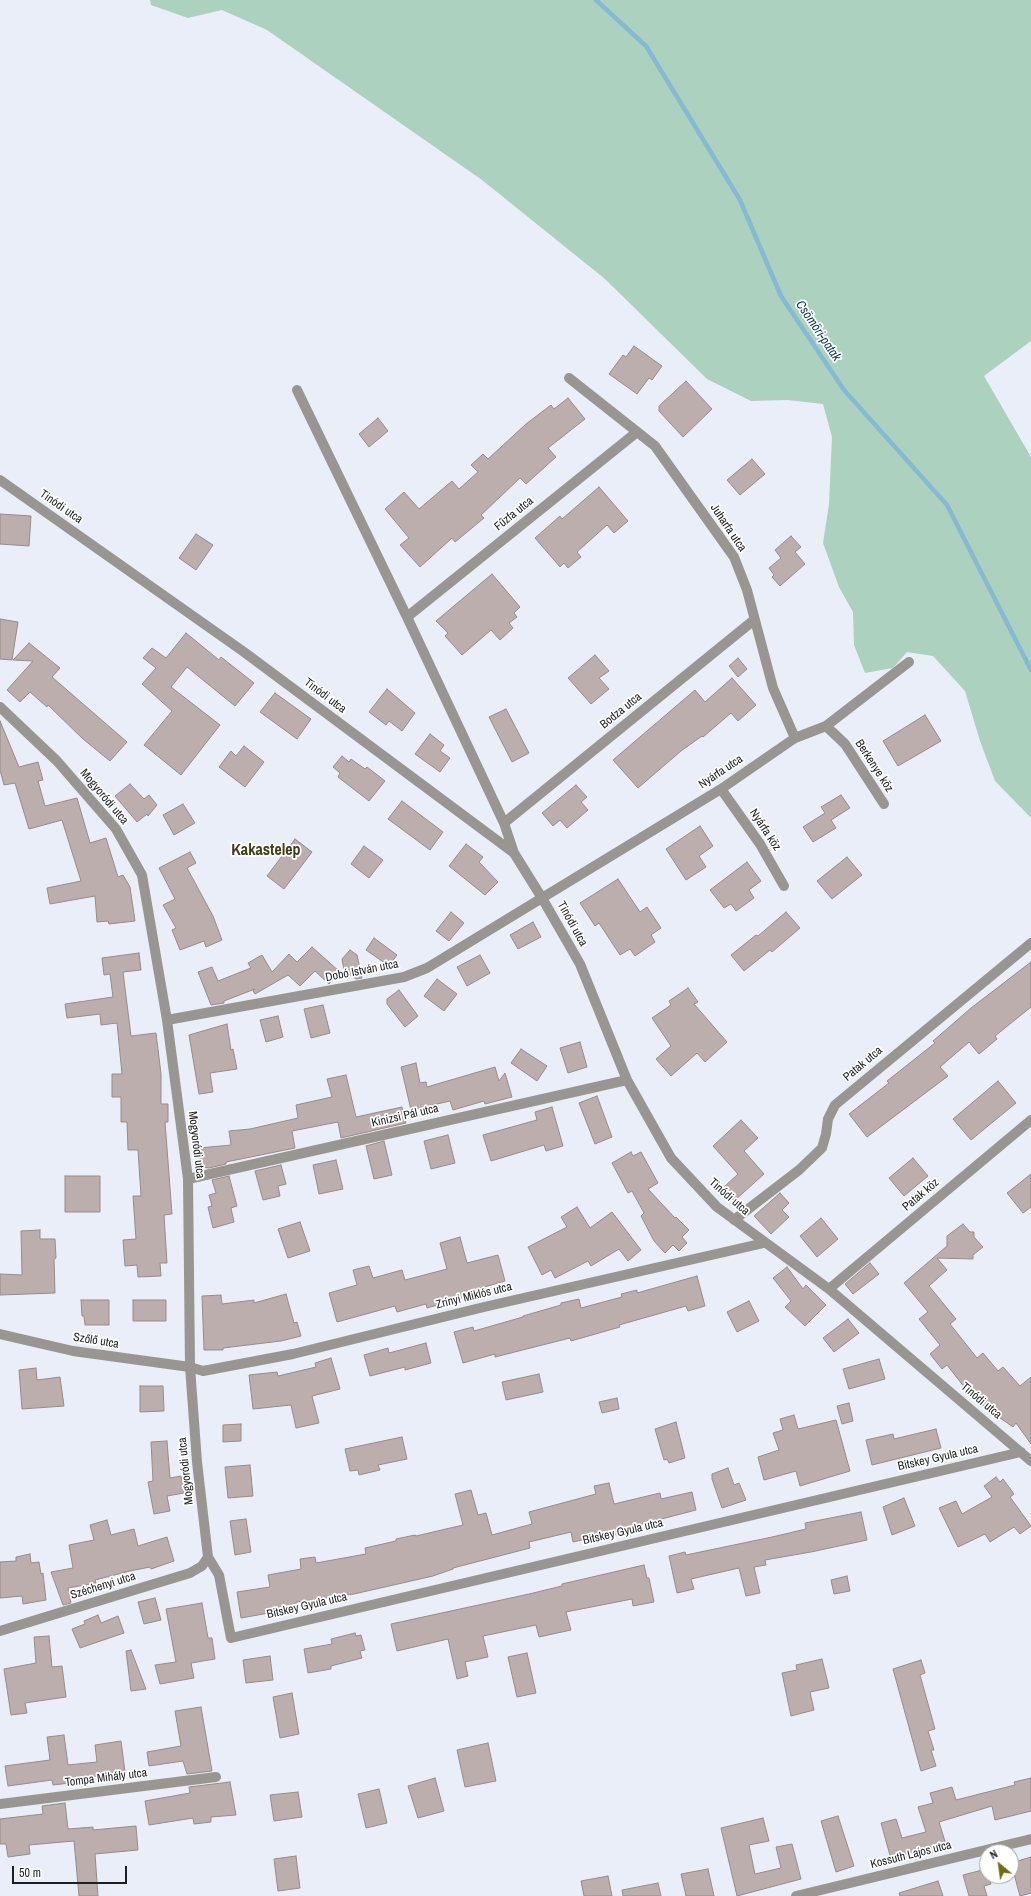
<!DOCTYPE html>
<html>
<head>
<meta charset="utf-8">
<style>
	body { margin:0 }
	#map { position:relative; width:1031px; height:1896px; overflow:hidden; background:#eaeef9; font-family:"Archivo Narrow",sans-serif }
	canvas { display:block }
	.north { position:absolute; left:979px; top:1844px; width:40px; height:40px; box-sizing:border-box; background:#fff; border:1px solid #a5a5a7; border-radius:50%; rotate:331deg; font-size:11px; font-weight:700; line-height:16px; text-align:center; color:#1e1f23 }
	.north::after { content:''; display:block; margin:auto; width:14px; height:18px; background:#716e0f; clip-path:polygon(50% 0,100% 100%,50% 72%,0 100%) }
	.scale { position:absolute; left:12px; top:1866px; width:115px; height:18px; box-sizing:border-box; border:2px solid #1e1f23; border-top:0; padding-left:5px; font-size:12px; line-height:14px; white-space:nowrap; color:#1e1f23; -webkit-text-stroke:3px #fff; paint-order:stroke }
</style>
</head>
<body>
<div id="map">
<canvas width="1031" height="1896"></canvas>
<div class="north">N</div>
<div class="scale">50 m</div>
</div>
<script>
const context = document.querySelector('canvas').getContext('2d');
context.lineJoin = 'round';
function fillPath(path, color) {
  context.fillStyle = color;
  context.fill(path, 'evenodd');
}
function toPath(rows) {
  const path = new Path2D();
  for (const r of rows) {
    path.moveTo(r[0], r[1]);
    for (let i = 2; i < r.length; i += 2) path.lineTo(r[i], r[i + 1]);
  }
  return path;
}
function trace(path, color, width, dash) {
  context.strokeStyle = color;
  context.lineWidth = width;
  context.lineCap = dash ? 'butt' : 'round';
  context.setLineDash(dash || []);
  context.stroke(path);
}
function drawText(font, color, halo, rows, align = 'center') {
  context.font = font + ' "Archivo Narrow",sans-serif';
  context.lineWidth = 3.5;
  context.setLineDash([]);
  context.textBaseline = 'middle';
  context.strokeStyle = halo;
  context.fillStyle = color;
  for (const [text, x, y, turn = 0] of rows) {
    context.save();
    context.translate(x, y);
    context.rotate((+turn || 0) * Math.PI / 180);
    context.textAlign = isNaN(turn) ? turn : align;
    if (halo) context.strokeText(text, 0, 0);
    context.fillText(text, 0, 0);
    context.restore();
  }
}
const green = toPath([
	[150,0,1031,0,1031,341,984,376,1031,457,1031,818,995,781,980,741,965,691,933,656,907,652,893,668,865,673,854,645,853,612,839,587,823,543,829,504,832,437,823,404,787,400,751,401,707,379,605,279,482,180,267,30,222,10,188,18,151,5]
]);
const stream = toPath([
	[596,0,646,46,740,200,781,296,844,390,947,505,1031,670]
]);
const building = toPath([
	[634,346,662,366,652,380,649,378,637,394,609,374,623,355,626,357,634,346],
	[686,381,712,409,683,437,659,411,659,406,686,381],
	[568,398,585,419,548,448,556,457,526,484,520,478,481,515,484,518,455,542,452,538,420,567,400,545,409,538,385,509,404,492,419,509,452,481,459,489,478,472,471,465,483,454,488,459,526,424,551,405,554,409,568,398],
	[378,418,388,431,369,447,359,434,378,418],
	[752,459,765,474,740,495,727,480,752,459],
	[599,487,628,521,614,533,607,525,577,552,581,557,568,568,564,563,560,567,535,538,560,516,562,519,599,487],
	[0,514,31,516,29,546,0,544,0,514],
	[196,534,213,545,196,570,179,558,196,534],
	[791,536,801,547,795,552,805,564,780,586,772,577,774,575,769,568,781,558,775,550,791,536],
	[492,574,520,607,514,613,517,617,509,623,513,628,500,640,491,630,462,655,445,636,448,633,436,621,492,574],
	[0,619,18,622,12,660,0,659,0,619],
	[186,633,219,660,221,657,254,683,235,706,187,667,171,687,220,725,181,775,144,745,172,711,142,684,156,668,143,658,152,648,166,658,186,633],
	[29,643,60,668,52,677,127,742,110,761,83,739,48,705,47,707,30,692,20,702,7,690,33,661,13,660,29,643],
	[595,655,609,671,599,678,609,689,591,704,568,678,595,655],
	[738,658,747,669,738,677,729,666,738,658],
	[732,678,756,705,738,721,731,713,703,737,702,736,681,751,638,788,613,760,695,690,705,702,732,678],
	[387,689,415,713,402,731,389,721,386,725,369,712,387,689],
	[275,693,311,719,297,739,260,712,275,693],
	[506,709,529,753,512,762,489,717,506,709],
	[925,715,941,741,898,766,883,741,925,715],
	[0,721,19,767,38,762,43,780,38,781,45,806,77,798,90,843,106,838,118,877,123,875,130,887,135,921,109,924,108,921,97,922,95,896,50,904,47,888,81,881,62,820,29,829,15,783,4,785,0,770,0,721],
	[430,734,444,745,440,751,450,758,440,772,415,754,430,734],
	[244,746,264,762,245,787,219,767,231,751,236,756,244,746],
	[342,756,349,762,351,759,365,769,367,767,385,781,369,801,338,777,340,773,333,767,342,756],
	[130,784,144,799,149,795,157,805,148,816,147,814,137,822,115,796,130,784],
	[576,785,587,797,581,802,588,810,567,828,560,820,553,826,542,813,576,785],
	[841,795,850,808,831,820,836,828,813,842,803,827,825,813,821,807,841,795],
	[402,801,443,832,430,850,388,819,402,801],
	[183,804,195,823,174,835,163,815,183,804],
	[700,826,713,846,699,856,706,867,686,880,666,849,700,826],
	[295,839,312,852,284,889,267,876,295,839],
	[466,844,483,857,479,862,498,882,485,895,449,866,466,844],
	[364,846,383,860,369,878,351,864,364,846],
	[190,852,196,863,187,868,213,916,222,940,206,947,204,941,180,950,172,930,176,928,163,905,175,899,159,868,190,852],
	[847,857,862,875,832,899,817,881,847,857],
	[747,862,761,881,749,890,754,898,736,911,731,904,724,908,710,890,747,862],
	[618,879,640,912,647,907,661,928,651,935,655,942,635,956,630,949,620,955,599,923,595,926,580,903,618,879],
	[451,912,464,923,449,941,436,931,451,912],
	[786,912,800,928,772,952,770,950,744,971,731,955,756,935,758,936,786,912],
	[533,922,541,937,518,949,510,935,533,922],
	[374,938,397,955,389,966,366,950,374,938],
	[312,947,340,972,329,984,315,971,300,986,288,975,255,994,253,991,255,989,224,1001,224,1003,211,1005,198,972,212,967,218,981,251,968,248,963,262,955,272,972,289,954,297,962,312,947],
	[350,950,357,955,362,978,356,979,344,970,342,959,350,950],
	[139,953,141,970,123,972,131,1036,156,1033,161,1074,161,1104,168,1104,168,1122,165,1122,172,1214,164,1215,167,1263,160,1263,161,1276,138,1277,137,1265,125,1266,123,1240,136,1239,133,1196,141,1196,138,1150,128,1150,127,1122,121,1122,121,1097,112,1097,112,1074,122,1074,117,1023,101,1025,100,1014,67,1018,65,1004,113,997,110,974,104,975,102,958,139,953],
	[480,955,490,973,467,986,457,967,480,955],
	[1031,962,1031,1007,995,1036,997,1039,979,1054,969,1042,940,1067,948,1076,867,1137,849,1114,889,1083,887,1081,935,1043,933,1041,971,1008,1031,962],
	[437,979,457,994,444,1011,424,996,437,979],
	[688,988,698,1002,694,1004,727,1042,705,1062,697,1053,671,1076,656,1059,671,1046,652,1018,671,1005,669,1001,688,988],
	[399,990,418,1016,405,1027,387,1004,387,999,399,990],
	[323,1005,330,1033,311,1038,304,1009,323,1005],
	[278,1016,283,1037,266,1042,260,1020,278,1016],
	[227,1024,231,1050,233,1049,237,1069,210,1073,213,1092,199,1094,189,1035,227,1024],
	[580,1042,587,1067,568,1073,560,1048,580,1042],
	[521,1049,547,1066,537,1081,511,1063,521,1049],
	[416,1063,420,1083,426,1082,427,1087,495,1067,499,1081,505,1073,512,1097,485,1104,484,1101,453,1110,450,1101,411,1110,401,1067,416,1063],
	[346,1075,356,1117,402,1107,406,1123,341,1138,338,1122,292,1131,295,1148,226,1162,226,1164,209,1168,201,1167,199,1148,231,1145,229,1131,250,1129,298,1118,296,1105,332,1097,327,1079,346,1075],
	[998,1081,1016,1103,971,1140,953,1119,998,1081],
	[597,1096,612,1137,595,1144,579,1103,597,1096],
	[552,1107,563,1146,546,1151,544,1145,491,1161,483,1135,537,1120,535,1112,552,1107],
	[741,1120,758,1138,744,1151,764,1174,734,1201,723,1188,738,1174,713,1146,741,1120],
	[448,1135,455,1163,431,1169,424,1141,448,1135],
	[384,1141,392,1175,374,1179,366,1146,384,1141],
	[631,1152,633,1156,641,1152,658,1183,648,1189,675,1218,676,1217,689,1230,682,1237,687,1243,679,1251,673,1245,665,1253,654,1241,641,1216,644,1213,632,1191,628,1193,612,1163,631,1152],
	[913,1158,928,1176,904,1196,889,1178,913,1158],
	[336,1160,343,1189,319,1194,313,1165,336,1160],
	[281,1165,286,1184,278,1186,280,1196,263,1200,255,1171,281,1165],
	[1031,1174,1031,1207,1023,1213,1007,1193,1031,1174],
	[65,1176,100,1176,100,1212,65,1212,65,1176],
	[229,1176,237,1206,231,1208,234,1222,213,1228,208,1207,212,1206,209,1195,216,1193,212,1180,229,1176],
	[780,1193,789,1203,782,1210,789,1217,771,1234,754,1216,780,1193],
	[577,1207,590,1228,612,1212,641,1250,628,1261,619,1249,591,1266,588,1261,555,1278,551,1270,542,1275,528,1247,567,1227,561,1217,577,1207],
	[821,1218,838,1239,817,1257,800,1236,821,1218],
	[300,1222,310,1251,288,1258,278,1229,300,1222],
	[963,1224,970,1232,974,1232,974,1237,983,1247,973,1255,973,1259,937,1258,947,1270,929,1286,956,1319,950,1324,977,1358,983,1353,998,1371,1003,1367,1020,1386,1031,1377,1031,1444,1016,1423,1013,1427,983,1406,967,1386,965,1388,947,1365,942,1369,930,1354,940,1345,919,1319,928,1312,904,1283,947,1246,947,1236,963,1224],
	[40,1230,40,1239,55,1239,56,1258,54,1259,55,1293,0,1295,0,1274,22,1275,21,1231,40,1230],
	[460,1237,467,1263,498,1255,505,1281,474,1290,476,1294,427,1308,426,1304,397,1312,395,1306,337,1322,329,1293,357,1285,353,1270,369,1266,373,1278,402,1270,405,1280,447,1269,440,1243,460,1237],
	[870,1263,879,1274,853,1294,845,1284,870,1263],
	[787,1267,803,1289,806,1285,826,1305,805,1326,785,1307,791,1301,773,1278,787,1267],
	[697,1276,705,1306,688,1311,686,1306,619,1325,620,1327,571,1341,570,1338,495,1357,495,1354,463,1363,454,1332,473,1327,474,1331,523,1317,523,1316,561,1305,561,1303,579,1299,581,1308,622,1297,621,1294,637,1290,637,1293,697,1276],
	[286,1294,294,1323,297,1322,301,1336,281,1341,223,1348,223,1350,204,1350,202,1296,221,1295,222,1304,254,1300,254,1303,286,1294],
	[81,1300,109,1300,109,1325,85,1325,84,1316,82,1316,81,1300],
	[133,1300,166,1300,166,1321,133,1321,133,1300],
	[749,1301,759,1321,737,1332,727,1312,749,1301],
	[848,1319,859,1333,834,1352,823,1338,848,1319],
	[426,1343,431,1363,405,1370,405,1367,370,1376,364,1355,388,1348,389,1353,426,1343],
	[331,1358,340,1389,312,1396,319,1423,296,1428,291,1405,253,1409,249,1375,277,1372,278,1376,316,1367,315,1363,331,1358],
	[879,1359,885,1379,849,1389,843,1369,879,1359],
	[36,1368,37,1380,60,1377,64,1406,22,1409,19,1370,36,1368],
	[539,1374,543,1392,506,1400,502,1382,539,1374],
	[140,1386,163,1386,164,1411,140,1412,140,1386],
	[617,1398,619,1409,602,1413,599,1402,617,1398],
	[849,1403,853,1421,842,1424,837,1406,849,1403],
	[794,1415,798,1429,836,1420,850,1471,800,1486,796,1471,764,1480,758,1457,779,1450,773,1433,783,1430,780,1419,794,1415],
	[676,1422,685,1458,669,1463,667,1459,664,1460,655,1429,676,1422],
	[241,1424,241,1441,223,1442,223,1425,241,1424],
	[936,1429,941,1448,872,1465,866,1440,893,1434,894,1439,936,1429],
	[402,1437,407,1459,378,1465,380,1470,359,1475,358,1470,350,1471,345,1449,402,1437],
	[167,1441,170,1478,181,1476,184,1493,167,1496,170,1511,154,1514,148,1482,153,1481,151,1442,167,1441],
	[250,1465,253,1496,228,1498,225,1467,250,1465],
	[728,1468,734,1485,739,1483,746,1500,722,1508,712,1479,712,1474,728,1468],
	[996,1477,1000,1482,1003,1479,1014,1494,1010,1497,1031,1526,1020,1534,1014,1527,990,1542,985,1534,958,1547,939,1508,956,1501,962,1514,992,1497,984,1486,996,1477],
	[609,1483,614,1504,660,1493,661,1499,692,1492,696,1510,627,1528,628,1532,602,1538,601,1536,573,1542,571,1532,529,1542,530,1548,453,1568,453,1569,433,1576,354,1594,296,1602,297,1608,241,1618,237,1592,270,1587,268,1575,301,1569,300,1559,315,1557,316,1563,366,1554,365,1548,396,1541,396,1539,415,1535,416,1536,463,1525,455,1494,471,1490,478,1515,486,1513,492,1535,532,1524,529,1512,596,1494,594,1486,609,1483],
	[904,1498,915,1526,892,1535,883,1507,904,1498],
	[861,1512,867,1540,811,1552,765,1560,766,1565,754,1567,760,1593,746,1596,739,1568,691,1579,694,1589,677,1593,669,1556,685,1552,686,1555,772,1537,806,1529,805,1523,861,1512],
	[246,1519,251,1552,235,1555,230,1521,246,1519],
	[107,1520,111,1535,134,1529,138,1546,167,1537,174,1561,151,1569,150,1567,130,1571,95,1580,96,1583,68,1588,71,1603,63,1605,51,1572,73,1568,69,1545,94,1540,90,1525,107,1520],
	[30,1554,31,1563,39,1562,41,1574,43,1573,46,1600,23,1604,22,1596,0,1598,0,1562,16,1561,16,1557,30,1554],
	[644,1565,647,1578,649,1578,654,1602,633,1606,632,1599,566,1612,571,1630,539,1637,536,1625,483,1636,488,1657,465,1662,468,1676,457,1679,448,1639,397,1651,391,1624,529,1594,562,1586,562,1584,644,1565],
	[847,1576,850,1591,834,1594,831,1580,847,1576],
	[155,1598,161,1620,144,1624,138,1602,155,1598],
	[202,1603,208,1638,212,1638,215,1659,191,1663,194,1678,160,1684,155,1665,176,1662,166,1609,202,1603],
	[98,1615,101,1623,118,1616,124,1633,80,1648,72,1629,85,1624,84,1621,98,1615],
	[355,1633,356,1636,361,1635,365,1650,360,1651,362,1658,331,1666,331,1669,308,1673,304,1649,332,1644,331,1639,355,1633],
	[49,1636,52,1667,62,1666,66,1697,25,1703,27,1713,11,1715,4,1669,36,1663,34,1637,49,1636],
	[131,1650,146,1689,131,1691,126,1651,131,1650],
	[527,1653,536,1693,517,1697,508,1657,527,1653],
	[270,1656,273,1680,246,1683,243,1660,270,1656],
	[822,1659,829,1688,810,1692,814,1710,791,1716,782,1673,797,1670,796,1665,822,1659],
	[921,1660,925,1673,920,1675,935,1729,928,1731,934,1750,931,1750,936,1766,921,1771,893,1669,921,1660],
	[292,1693,299,1734,280,1738,273,1697,292,1693],
	[201,1707,212,1771,187,1774,183,1761,149,1766,147,1752,181,1746,175,1711,201,1707],
	[64,1735,68,1765,97,1762,95,1745,121,1741,125,1772,77,1779,78,1782,53,1785,52,1780,8,1786,5,1766,50,1760,47,1737,64,1735],
	[488,1743,496,1781,465,1787,457,1750,488,1743],
	[435,1778,444,1811,418,1818,408,1786,435,1778],
	[1031,1778,1031,1811,995,1820,992,1806,939,1822,947,1848,921,1856,919,1850,891,1859,881,1823,896,1819,902,1838,926,1832,918,1807,933,1803,930,1793,952,1787,956,1800,1015,1785,1014,1782,1031,1778],
	[230,1782,236,1815,211,1817,211,1822,194,1824,193,1818,149,1825,145,1801,190,1793,189,1787,230,1782],
	[379,1789,387,1823,366,1828,358,1794,379,1789],
	[298,1792,302,1817,274,1821,270,1795,298,1792],
	[65,1803,68,1829,93,1827,93,1830,136,1826,138,1850,95,1854,98,1896,79,1896,74,1841,29,1845,30,1854,8,1857,6,1844,0,1844,0,1819,43,1814,42,1806,65,1803],
	[838,1816,854,1866,836,1872,821,1821,838,1816],
	[763,1818,769,1841,749,1845,755,1874,781,1868,776,1847,792,1844,801,1879,737,1896,721,1828,763,1818],
	[296,1856,300,1888,278,1891,274,1859,296,1856],
	[1031,1857,1031,1893,1020,1896,1011,1863,1031,1857],
	[708,1869,714,1896,686,1896,681,1874,708,1869],
	[986,1869,991,1884,984,1886,987,1896,969,1896,963,1875,986,1869],
	[608,1876,612,1896,584,1896,581,1881,608,1876],
	[938,1881,943,1896,900,1896,899,1893,938,1881],
	[658,1883,661,1896,623,1896,622,1890,658,1883]
]);
const minor = toPath([
	[569,378,655,446,734,557,747,590,773,688,795,738],
	[297,390,407,617,504,823,514,853],
	[0,480,244,652,514,853,542,898,580,964,627,1080,671,1158,717,1207,829,1289,1031,1461],
	[407,617,637,432],
	[0,707,57,761,116,829,142,875,167,1020,188,1179,190,1367,197,1462,208,1557,219,1575,231,1638,1021,1452],
	[826,726,845,744,884,804],
	[721,789,760,844,784,886],
	[504,823,754,620],
	[167,1020,404,977,427,968,721,789,795,738,826,726,909,662],
	[188,1179,627,1080],
	[734,1220,799,1170,822,1148,826,1134,828,1119,835,1105,1031,943],
	[829,1289,1031,1120],
	[0,1334,73,1351,190,1367,203,1371,293,1354,484,1307,764,1243],
	[0,1631,190,1573,202,1566,208,1557],
	[0,1804,216,1777],
	[796,1896,1031,1839]
]);
const streetNames = [
	["Tinódi utca",61,507,35],
	["Fűzfa utca",514,514,-39],
	["Juharfa utca",728,528,56],
	["Tinódi utca",325,696,37],
	["Bodza utca",621,711,-39],
	["Berkenye köz",874,766,57],
	["Nyárfa utca",721,772,-34],
	["Mogyoródi utca",104,797,50],
	["Nyárfa köz",765,830,57],
	["Tinódi utca",572,924,61],
	["Dobó István utca",362,971,-11],
	["Patak utca",863,1064,-40],
	["Kinizsi Pál utca",405,1116,-13],
	["Mogyoródi utca",196,1145,83],
	["Patak köz",921,1195,-40],
	["Tinódi utca",729,1197,41],
	["Zrínyi Miklós utca",474,1296,-14],
	["Szőlő utca",96,1341,9],
	["Tinódi utca",981,1401,40],
	["Bitskey Gyula utca",938,1458,-13],
	["Mogyoródi utca",186,1471,-96],
	["Bitskey Gyula utca",623,1532,-13],
	["Széchenyi utca",103,1586,-17],
	["Bitskey Gyula utca",307,1606,-13],
	["Tompa Mihály utca",106,1778,-7],
	["Kossuth Lajos utca",911,1855,-14]
];
const waterNames = [
	["Csömöri-patak",818,331,56]
];
const districtNames = [
	["Kakastelep",266,851]
];
fillPath(green, '#acd1bf');
trace(stream, '#85bad3', 4.5);
fillPath(building, '#bbaead');
trace(building, '#978b89', 1);
trace(minor, '#999692', 10);
drawText('12px', '#1e1f23', '#fff', streetNames);
drawText('italic 13px', '#0c3b4d', '#fff', waterNames);
drawText('bold 16px', '#403f16', '#fff', districtNames);
</script>
</body>
</html>
